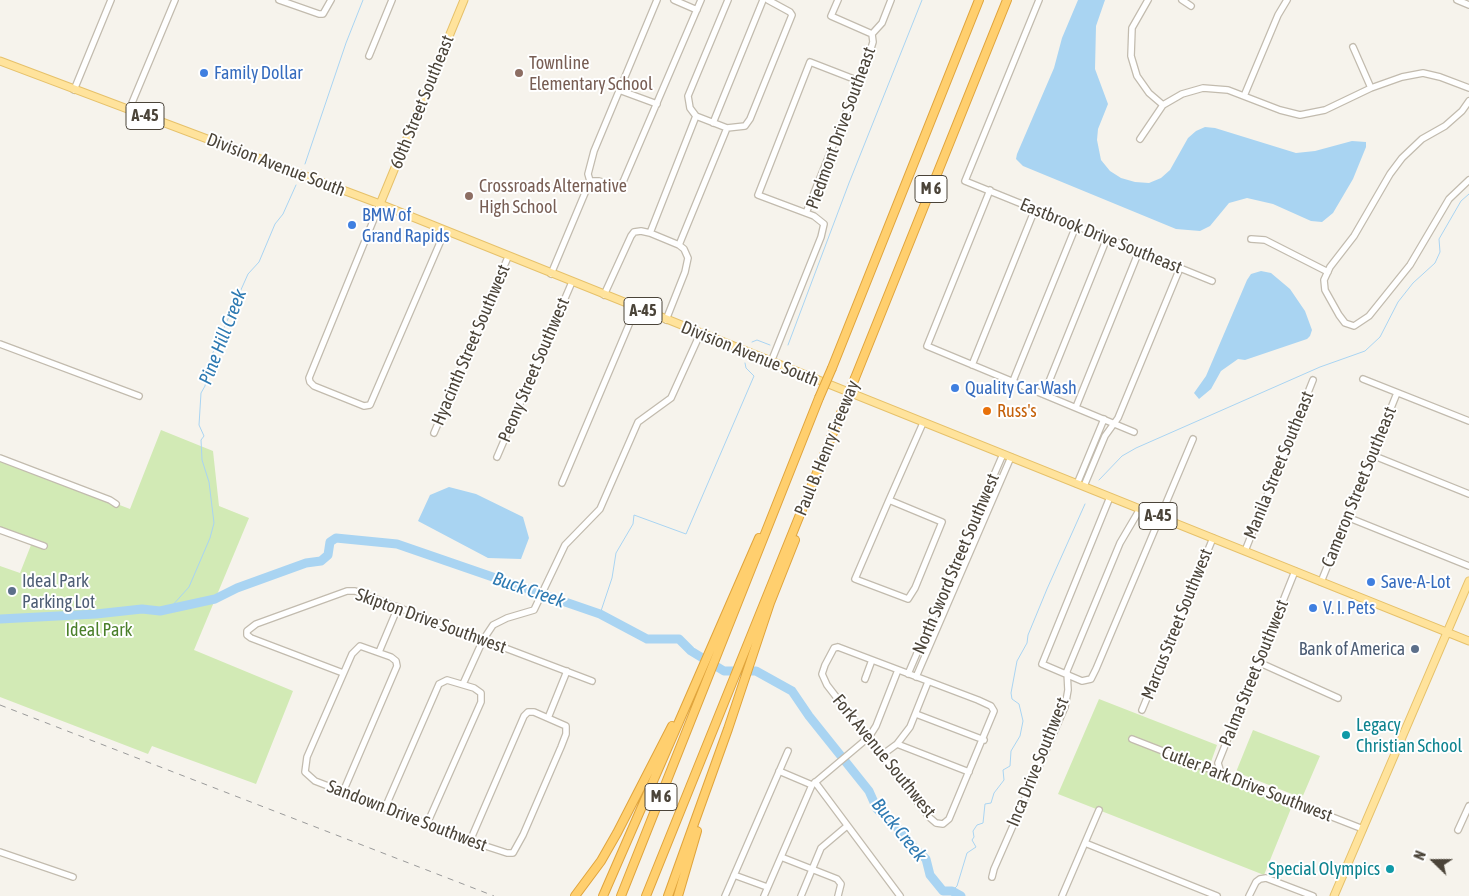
<!DOCTYPE html>
<html>
<head>
<meta charset="utf-8">
<style>
	body { margin:0 }
	#map { position:relative; width:1469px; height:896px; overflow:hidden; background:#f6f3ec; font-family:"Asap Condensed",sans-serif }
	canvas { display:block }
	.north { position:absolute; left:1409px; top:836px; width:50px; height:50px; -webkit-text-stroke:4px #fff; paint-order:stroke; rotate:292deg; font-size:14px; font-weight:700; line-height:20px; text-align:center; color:#4b4439 }
	.north::after { content:''; display:block; margin:auto; width:18px; height:22px; background:#4b4439; clip-path:polygon(50% 0,100% 100%,50% 72%,0 100%) }
</style>
</head>
<body>
<div id="map">
<canvas width="1469" height="896"></canvas>
<div class="north">N</div>
</div>
<script>
const context = document.querySelector('canvas').getContext('2d');
context.lineJoin = 'round';
function fillPath(path, color) {
  context.fillStyle = color;
  context.fill(path, 'evenodd');
}
function toPath(rows) {
  const path = new Path2D();
  for (const r of rows) {
    path.moveTo(r[0], r[1]);
    for (let i = 2; i < r.length; i += 2) path.lineTo(r[i], r[i + 1]);
  }
  return path;
}
function trace(path, color, width, dash) {
  context.strokeStyle = color;
  context.lineWidth = width;
  context.lineCap = dash ? 'butt' : 'round';
  context.setLineDash(dash || []);
  context.stroke(path);
}
function drawText(font, color, halo, rows, align = 'center') {
  context.font = font + ' "Asap Condensed",sans-serif';
  context.lineWidth = 4;
  context.setLineDash([]);
  context.textBaseline = 'middle';
  context.strokeStyle = halo;
  context.fillStyle = color;
  for (const [text, x, y, turn = 0] of rows) {
    context.save();
    context.translate(x, y);
    context.rotate((+turn || 0) * Math.PI / 180);
    context.textAlign = isNaN(turn) ? turn : align;
    if (halo) context.strokeText(text, 0, 0);
    context.fillText(text, 0, 0);
    context.restore();
  }
}
const green = toPath([
	[161,430,213,451,219,506,249,518,194,650,293,691,256,784,152,746,148,754,0,697,0,566,20,573,33,540,0,528,0,459,130,509],
	[1099,699,1217,745,1207,773,1292,806,1264,875,1058,794],
	[1253,730,1320,756,1302,798,1236,772]
]);
const water = toPath([
	[1078,0,1105,0,1096,26,1095,69,1108,104,1098,129,1097,140,1101,160,1110,171,1121,178,1135,182,1149,183,1161,178,1170,170,1188,138,1196,131,1205,127,1215,128,1296,153,1315,151,1352,141,1366,142,1366,147,1353,179,1333,213,1322,222,1311,221,1273,204,1247,198,1229,203,1210,226,1200,231,1176,229,1023,166,1016,159,1017,154,1054,68,1062,38],
	[1261,271,1271,273,1290,289,1305,311,1312,330,1310,336,1307,339,1245,360,1238,359,1221,371,1211,389,1199,399,1194,393,1206,376,1247,280,1251,274],
	[449,487,476,494,523,517,529,538,521,559,488,558,418,521,430,495]
]);
const stream = toPath([
	[305,164,346,43,363,0],
	[752,342,757,340,770,345],
	[788,345,849,183,922,0],
	[1099,480,1122,456,1136,448,1320,367,1365,351,1380,337,1398,302,1413,283,1435,263,1440,252,1439,239,1461,201,1469,194],
	[171,607,189,587,210,538,214,523,209,482,202,460,201,440,204,436,199,425,201,393,205,386,211,357,248,274,259,262,275,224,283,214,296,185],
	[600,614,612,578,616,553,633,524,634,515,686,534,754,376,746,368,745,363],
	[952,891,957,886,967,853,976,847,972,840,974,837,973,831,977,825,983,823,985,804,991,803,994,793,1004,780,1003,770,1010,766,1011,751,1020,736,1023,721,1019,704,1012,699,1011,693,1017,661,1027,643,1028,635,1047,589,1085,504]
]);
const river = toPath([
	[0,619,96,614,142,609,160,611,215,599,237,588,306,563,321,561,328,555,330,542,336,538,397,544,600,614,647,639,679,639,691,651,724,671,756,671,792,691,809,716,869,791,877,809,904,834,914,848,926,859,930,875,943,891,952,891,961,896]
]);
const minor = toPath([
	[279,0,319,14,323,14,331,0],
	[674,0,697,10],
	[838,0,831,16,872,34],
	[1039,0,965,181,1212,281],
	[1148,0,1132,28,1131,56,1137,76,1149,93,1163,105],
	[1182,0,1191,6],
	[1457,0,1469,5],
	[1353,47,1371,88],
	[369,56,392,0],
	[74,90,111,0],
	[619,90,657,104],
	[1244,96,1278,15,1287,0],
	[1469,101,1462,111,1445,126,1422,139,1402,158,1390,174,1354,236,1330,267,1324,280,1325,290,1339,315,1345,323,1354,326,1369,316,1410,265,1449,199,1469,180],
	[129,110,175,0],
	[696,116,727,128,745,126,750,119,792,15,790,12,768,0],
	[713,123,763,0],
	[1140,139,1163,105,1182,94,1203,88,1228,90,1280,110,1300,115,1325,110,1371,88,1402,77,1423,73,1440,77,1469,88],
	[590,181,599,181,617,186,623,182,701,0],
	[990,190,927,346,1134,432],
	[380,204,309,378,310,382,314,386,364,406,370,405,445,231],
	[806,213,868,58,873,42,872,34,882,23,891,0],
	[650,233,696,116,690,108,688,96,728,0],
	[1251,239,1265,240,1328,272],
	[679,245,727,128],
	[551,274,590,181,588,174,594,151,657,0],
	[604,295,631,236,634,232,641,231,650,233,679,245,684,249,688,258,685,272,666,320],
	[0,344,139,396],
	[771,362,821,237,824,224,814,216,758,195,810,62,859,81],
	[972,365,1035,209],
	[1363,379,1469,421],
	[1013,381,1076,226],
	[1044,394,1107,238],
	[1076,407,1139,251],
	[434,433,508,257],
	[1372,455,1469,494],
	[497,457,572,282],
	[0,458,110,500,116,504],
	[562,483,636,308],
	[1077,484,1104,419],
	[1084,486,1105,436,1118,418,1180,268],
	[1110,497,1042,664,1082,681,1091,679,1096,669,1193,439],
	[889,500,942,522,915,588,908,599,855,579,889,500],
	[889,500,923,423],
	[1347,517,1469,566],
	[0,530,44,546],
	[1245,551,1313,380],
	[1321,582,1397,393],
	[838,647,978,700,991,706,994,711,949,819,943,824,936,823,929,817,827,685,822,674,825,665,834,648,838,647],
	[379,652,398,607],
	[1258,662,1338,698],
	[343,673,251,638,247,635,247,631,256,624,347,591,355,591,592,681],
	[908,674,1003,454],
	[916,677,1011,457],
	[865,679,872,660],
	[463,684,483,640,493,625,507,618,534,610,565,545,600,509,638,422,671,398,700,334],
	[1142,710,1213,538],
	[916,714,984,740],
	[548,718,567,671],
	[1132,739,1363,829],
	[897,744,969,772],
	[882,755,897,744,910,727,928,682],
	[779,771,812,785],
	[1221,773,1218,763,1295,571],
	[815,782,900,896],
	[343,792,397,666,396,661,391,657,360,646,352,654,307,757,305,772,315,781,427,824,470,841,507,853,513,853,523,835,561,747,566,734,566,726,534,712,528,712,524,716,470,841],
	[385,808,439,684,447,680,474,688,481,693,481,702,427,824],
	[1458,830,1469,806],
	[1085,843,1217,896],
	[0,852,73,877],
	[781,857,837,879,841,884,838,896],
	[734,875,767,887],
	[992,877,994,869,1065,707,1068,690,1067,671,1120,543,1140,509],
	[725,896,788,751],
	[764,896,812,785,869,737,876,726,898,670],
	[801,896,821,848,847,826],
	[1062,896,1099,810],
	[1249,896,1256,882,1260,879,1266,878,1313,896]
]);
const major = toPath([
	[0,61,380,204,1469,641],
	[380,204,464,0],
	[1334,896,1469,581]
]);
const highway = toPath([
	[832,368,979,0],
	[855,378,1007,0],
	[575,896,601,861,617,833,672,726],
	[603,896,759,538],
	[621,896,819,398],
	[646,896,843,408],
	[668,896,728,729,770,603,795,540],
	[678,896,697,831]
]);
const rail = toPath([
	[0,705,494,896]
]);
const highwayBridge = toPath([
	[819,398,832,368],
	[843,408,855,378]
]);
const markers = [
	[204,73,5,"#3f7fe0"],
	[519,73,5,"#8d6e63"],
	[469,196,5,"#8d6e63"],
	[352,225,5,"#3f7fe0"],
	[955,388,5,"#3f7fe0"],
	[987,411,5,"#e8710a"],
	[1371,582,5,"#3f7fe0"],
	[12,591,5,"#5c6f8a"],
	[1313,608,5,"#3f7fe0"],
	[1415,649,5,"#5c6f8a"],
	[1346,735,5,"#0f9aa8"],
	[1390,869,5,"#0f9aa8"]
];
const shields = [
	[145,116,38],
	[931,189,32],
	[643,311,38],
	[1158,516,38],
	[661,797,32]
];
const shieldNames = [
	["A-45",145,116],
	["M 6",931,189],
	["A-45",643,311],
	["A-45",1158,516],
	["M 6",661,797]
];
const educationNames = [
	["Townline",529,63],
	["Elementary School",529,84],
	["Crossroads Alternative",479,186],
	["High School",479,207]
];
const shopNames = [
	["Family Dollar",214,73],
	["BMW of",362,215],
	["Grand Rapids",362,236],
	["Quality Car Wash",965,388],
	["Save-A-Lot",1381,582],
	["V. I. Pets",1323,608]
];
const streetNames = [
	["60th Street Southeast",422,102,-68],
	["Piedmont Drive Southeast",841,128,-70],
	["Division Avenue South",276,165,21],
	["Eastbrook Drive Southeast",1101,236,22],
	["Hyacinth Street Southwest",471,345,-67],
	["Division Avenue South",750,354,22],
	["Peony Street Southwest",534,370,-67],
	["Paul B. Henry Freeway",827,448,-68],
	["Manila Street Southeast",1279,465,-68],
	["Cameron Street Southeast",1359,487,-68],
	["North Sword Street Southwest",956,564,-67],
	["Skipton Drive Southwest",431,621,20],
	["Marcus Street Southwest",1177,624,-68],
	["Palma Street Southwest",1254,673,-68],
	["Fork Avenue Southwest",884,756,51],
	["Inca Drive Southwest",1038,762,-68],
	["Cutler Park Drive Southwest",1247,784,21],
	["Sandown Drive Southwest",407,816,21]
];
const foodNames = [
	["Russ's",997,411]
];
const serviceNames = [
	["Ideal Park",22,581],
	["Parking Lot",22,602],
	["Bank of America",1405,649,"right"]
];
const parkNames = [
	["Ideal Park",99,630]
];
const cultureNames = [
	["Legacy",1356,725],
	["Christian School",1356,746],
	["Special Olympics",1380,869,"right"]
];
const waterNames = [
	["Pine Hill Creek",223,337,-69],
	["Buck Creek",529,590,19],
	["Buck Creek",899,830,51]
];
fillPath(green, '#d2eab5');
fillPath(water, '#a9d4f2');
trace(stream, '#a9d4f2', 1);
trace(river, '#a9d4f2', 9);
trace(minor, '#c2bbae', 8);
trace(major, '#e6c16a', 9);
trace(highway, '#e0a43c', 10);
trace(minor, '#fff', 5.5);
trace(major, '#ffe39c', 7);
trace(highway, '#ffcf6e', 8);
trace(rail, '#9a9a9a', 1, [6, 6]);
trace(highwayBridge, '#e0a43c', 10, []);
trace(highwayBridge, '#ffcf6e', 8);
for (const [x, y, r, color] of markers) {
  const dot = new Path2D();
  dot.arc(x, y, r, 0, 2 * Math.PI);
  context.fillStyle = color;
  context.fill(dot);
  trace(dot, '#fff', 2);
}
for (const [x, y, w] of shields) {
  const box = new Path2D();
  box.roundRect(x - w / 2, y - 13.5, w, 27, 4);
  context.fillStyle = '#fff';
  context.fill(box);
  trace(box, '#4b4439', 1);
}
drawText('bold 16px', '#4b4439', null, shieldNames);
drawText('18px', '#785e54', '#fff', educationNames, 'left');
drawText('18px', '#366cbe', '#fff', shopNames, 'left');
drawText('18px', '#4b4439', '#fff', streetNames);
drawText('18px', '#c56008', '#fff', foodNames, 'left');
drawText('18px', '#4e5e75', '#fff', serviceNames, 'left');
drawText('18px', '#4a7f2a', '#fff', parkNames);
drawText('18px', '#0d838f', '#fff', cultureNames, 'left');
drawText('italic 19px', '#2e7ab2', '#fff', waterNames);
</script>
</body>
</html>
